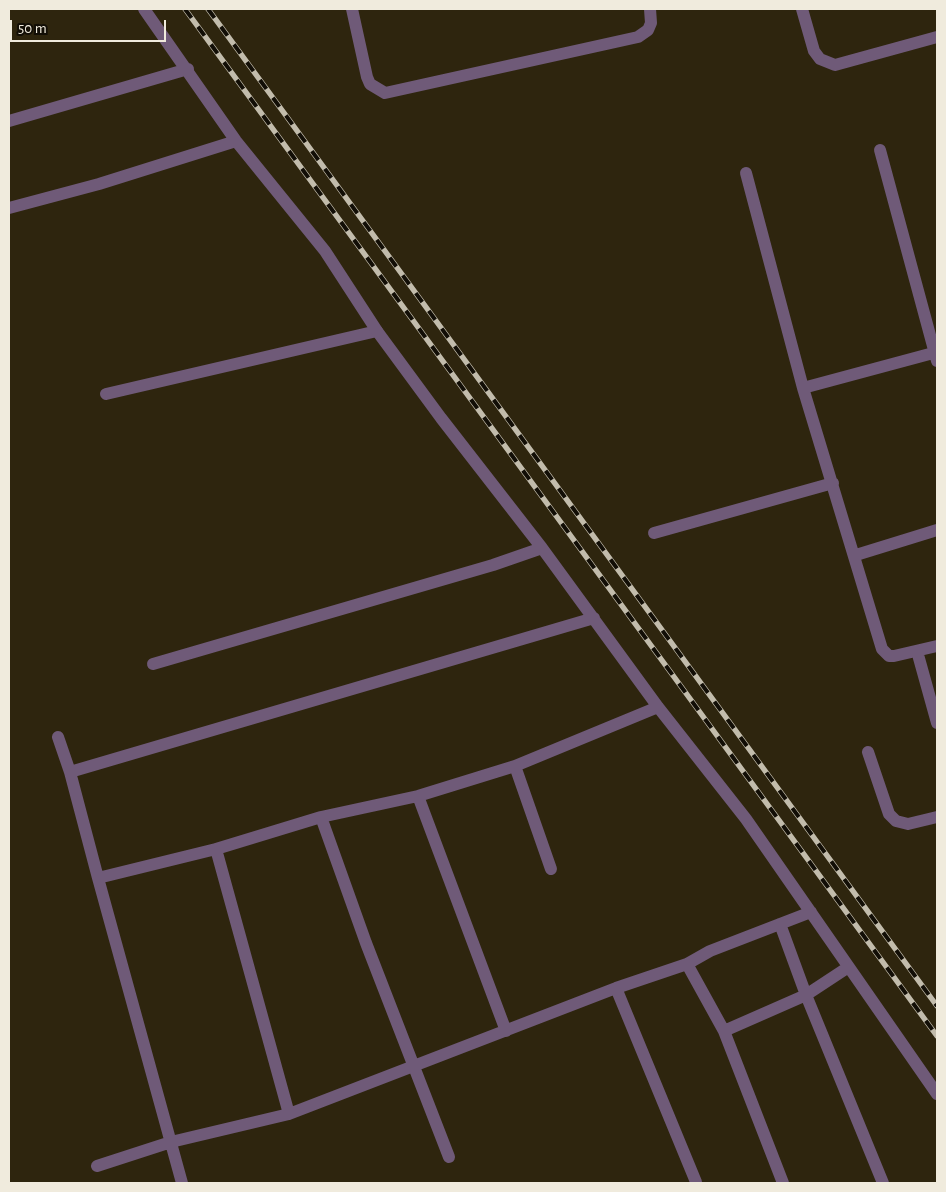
<!DOCTYPE html>
<html>
<head>
<meta charset="utf-8">
<style>
  body { margin:0 }
  #map { position:relative; width:946px; height:1192px; overflow:hidden; background:#2e250e; font-family:"Alegreya Sans",sans-serif }
  canvas { display:block }
  .frame { position:absolute; inset:0; border:10px solid #f0ebdd; pointer-events:none }
  .scale { position:absolute; left:10px; top:20px; width:156px; height:22px; box-sizing:border-box; border:2px solid #f0ebdd; border-top:0; padding-left:6px; font-size:15px; line-height:18px; white-space:nowrap; color:#f0ebdd; -webkit-text-stroke:4px #120e06; paint-order:stroke }
</style>
</head>
<body>
<div id="map">
<canvas width="946" height="1192"></canvas>
<div class="frame"></div>
<div class="scale">50 m</div>
</div>
<script>
const context = document.querySelector('canvas').getContext('2d');
context.lineJoin = 'round';
const poly = rows => new Path2D(rows.map(r => 'M' + r).join(''));
function stroke(path, color, width, dash) { context.strokeStyle = color; context.lineWidth = width; context.lineCap = dash ? 'butt' : 'round'; context.setLineDash(dash || []); context.stroke(path); }
stroke(poly([
  [106,394,377,331]
]), '#6f5a78', 12);
stroke(poly([
  [144,9,236,141,325,251,377,331,441,418,542,548,658,707,746,819,937,1094],
  [352,9,367,77,370,84,385,93,638,37,648,30,651,23,650,9],
  [802,9,814,51,820,59,835,65,937,37],
  [9,121,188,69],
  [880,150,937,361],
  [746,173,803,388],
  [9,208,99,184,236,141],
  [937,352,803,388,882,649,889,656,894,656,937,646],
  [654,533,833,483],
  [856,555,937,530],
  [917,651,937,723],
  [153,664,493,565,542,548],
  [58,737,70,772,98,878],
  [868,752,889,814,896,821,908,824,937,817],
  [515,766,551,869],
  [70,772,594,618],
  [418,796,506,1031],
  [321,817,366,943,449,1157],
  [780,924,806,995,847,968],
  [687,964,724,1031,783,1183],
  [616,988,696,1182],
  [724,1031,806,995,883,1183],
  [289,1114,216,849,321,817,418,796,515,766,658,707],
  [97,1166,171,1142,289,1114,616,988,687,964,710,951,811,912],
  [182,1183,98,878,216,849]
]), '#6f5a78', 12);
const rail = poly([
  [185,9,937,1036],
  [208,9,937,1006]
]);
stroke(rail, '#c2bcac', 5.5);
stroke(rail, '#120e06', 4, [11]);
</script>
</body>
</html>
